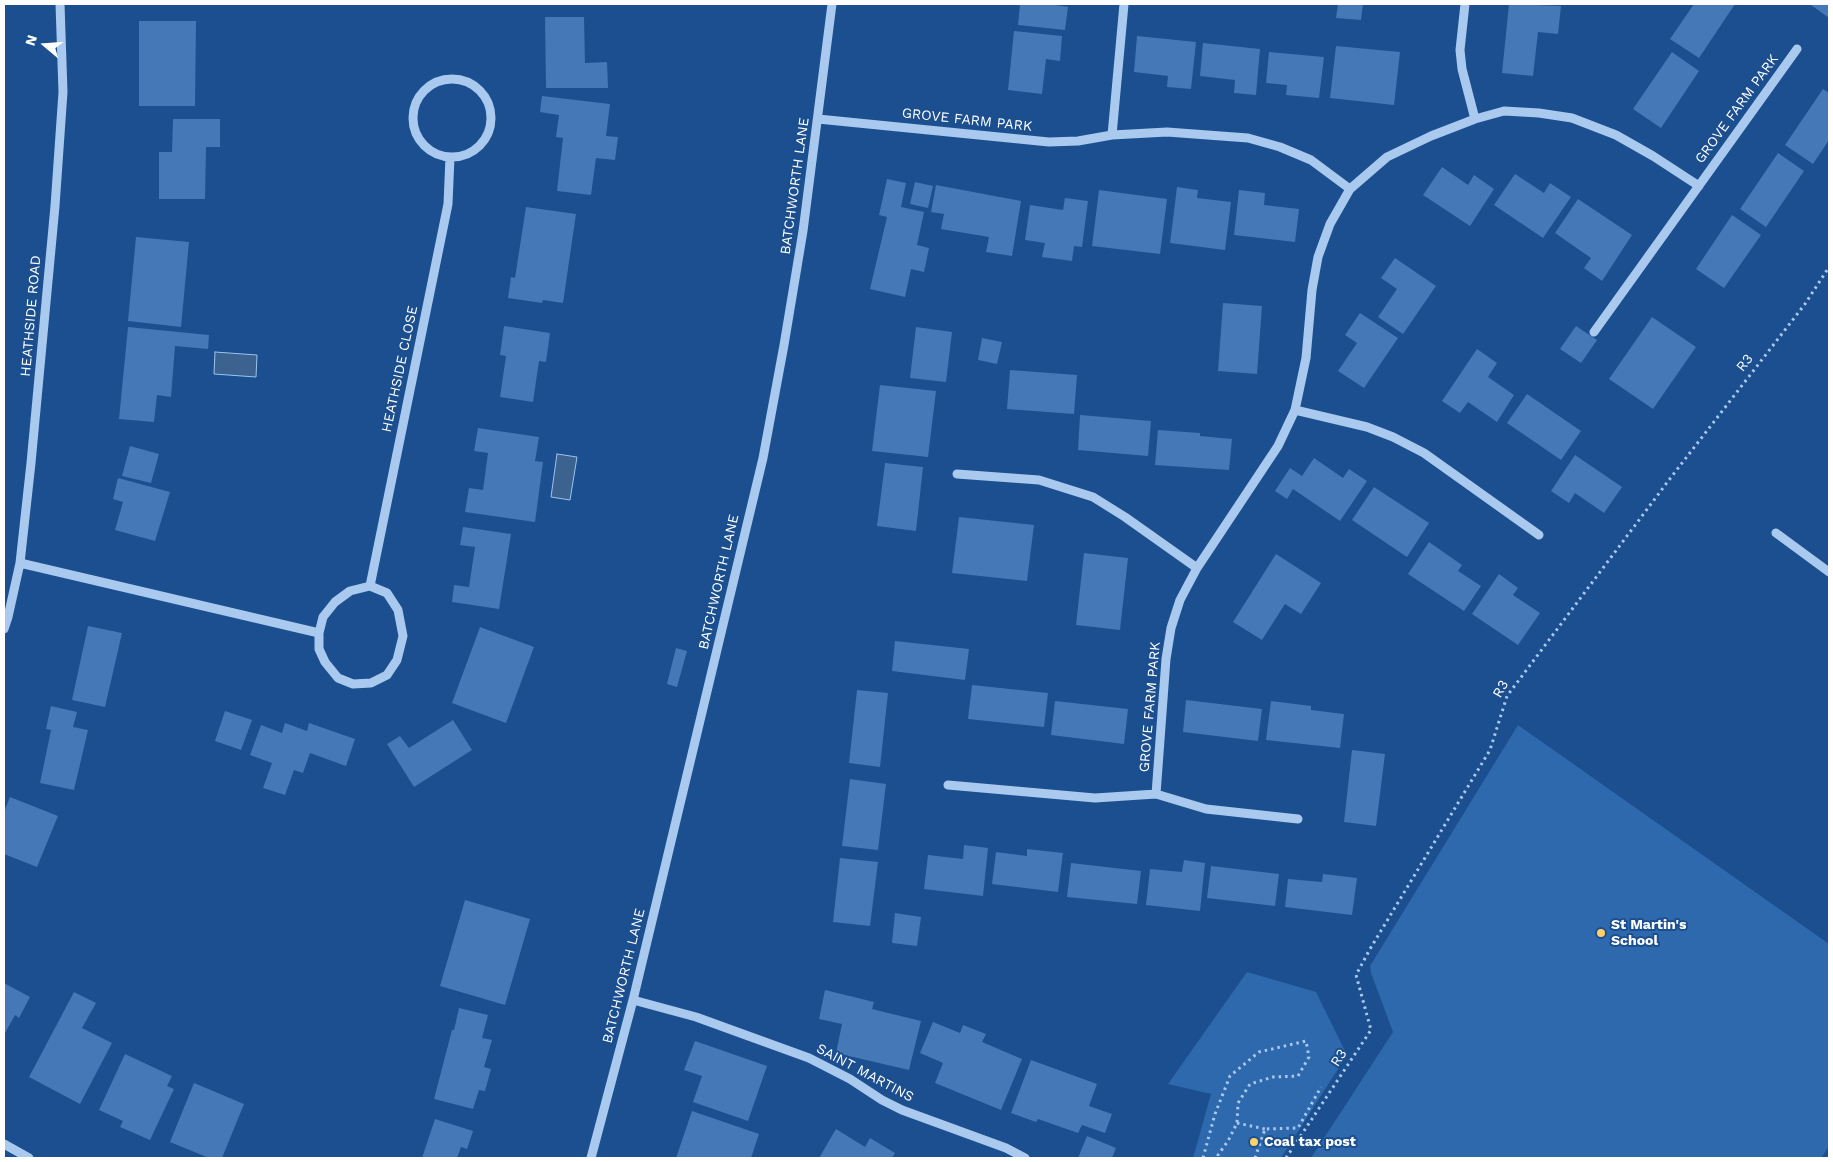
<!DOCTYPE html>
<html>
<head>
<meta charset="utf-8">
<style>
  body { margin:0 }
  #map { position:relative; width:1833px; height:1162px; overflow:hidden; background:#1b4f8f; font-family:"Work Sans",sans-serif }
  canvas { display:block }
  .frame { position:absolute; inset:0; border:5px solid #fff; pointer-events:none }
  .north { position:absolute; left:20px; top:20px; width:50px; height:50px; -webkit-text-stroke:4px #1b4f8f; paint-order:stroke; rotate:288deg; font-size:14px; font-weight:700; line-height:20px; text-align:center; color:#fff }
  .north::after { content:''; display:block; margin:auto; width:18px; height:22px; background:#fff; clip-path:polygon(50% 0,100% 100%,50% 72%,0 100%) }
</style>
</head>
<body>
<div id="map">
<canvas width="1833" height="1162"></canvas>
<div class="frame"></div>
<div class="north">N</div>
</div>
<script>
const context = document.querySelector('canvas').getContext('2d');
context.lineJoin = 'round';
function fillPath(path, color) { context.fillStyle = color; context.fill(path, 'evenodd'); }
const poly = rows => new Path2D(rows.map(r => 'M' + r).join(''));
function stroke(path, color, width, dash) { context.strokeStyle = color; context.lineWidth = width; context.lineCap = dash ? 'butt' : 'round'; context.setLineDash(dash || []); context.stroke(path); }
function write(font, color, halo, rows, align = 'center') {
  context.font = font + ' "Work Sans",sans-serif'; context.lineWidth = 4; context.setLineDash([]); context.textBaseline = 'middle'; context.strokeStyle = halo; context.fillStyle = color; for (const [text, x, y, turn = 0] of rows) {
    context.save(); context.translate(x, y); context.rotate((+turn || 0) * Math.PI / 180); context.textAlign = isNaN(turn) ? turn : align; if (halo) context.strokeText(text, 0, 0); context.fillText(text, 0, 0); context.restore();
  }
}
fillPath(poly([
  [1518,725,1829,944,1829,1146,1821,1158,1311,1158,1393,1032,1371,973,1370,966],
  [1247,972,1316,992,1347,1055,1281,1158,1193,1158,1211,1094,1168,1084]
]), '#2e69ad');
const water = poly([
  [215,352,257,355,256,377,214,374,215,352],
  [557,454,577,457,570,500,551,497,557,454]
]);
fillPath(water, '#3c6290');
stroke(water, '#9cc4f0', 1);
fillPath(poly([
  [1020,4,1056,4,1055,5,1068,7,1065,30,1018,25],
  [1338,4,1363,4,1361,20,1336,18],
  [1509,4,1561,6,1558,34,1538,32,1533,76,1502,73],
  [1694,4,1735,4,1699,58,1670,39],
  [1813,4,1829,4,1829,18,1811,5],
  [545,17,584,17,585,63,607,62,608,88,546,88],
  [139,21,196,21,195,106,139,106],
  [1014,31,1062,36,1060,61,1046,59,1042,94,1008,90],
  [1137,36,1196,42,1191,89,1167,87,1168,76,1134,72],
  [1203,43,1260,49,1256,95,1234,93,1235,80,1200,76],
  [1336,46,1400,52,1394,105,1330,98],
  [1269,52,1324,57,1319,98,1286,95,1287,85,1266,83],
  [1672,52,1699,71,1661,128,1633,109],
  [1823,89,1829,93,1829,140,1813,164,1785,145],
  [542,96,610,104,606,136,618,137,615,160,596,158,591,195,557,191,563,138,556,137,559,115,540,112],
  [173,119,220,119,220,147,206,147,205,199,159,199,159,152,172,152],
  [1778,153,1804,171,1766,227,1740,209],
  [1442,167,1468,185,1474,175,1494,189,1470,226,1423,195],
  [1515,174,1544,193,1550,183,1571,197,1543,238,1494,205],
  [887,179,906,183,901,207,924,212,917,245,929,248,924,272,911,269,905,297,870,289,887,217,879,215],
  [915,182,933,186,928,208,910,204],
  [936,185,1021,201,1012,256,986,252,989,237,941,229,944,214,931,212],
  [1177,187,1198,190,1197,198,1231,202,1225,250,1170,243],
  [1099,190,1167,199,1160,254,1092,246],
  [1239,190,1265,193,1264,205,1299,209,1295,242,1234,235],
  [1065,198,1088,201,1082,247,1074,246,1072,261,1042,257,1045,243,1025,240,1030,205,1063,210],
  [1578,199,1632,235,1602,281,1584,268,1591,258,1555,233],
  [526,207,576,214,563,303,543,300,542,303,508,298,511,277,515,278],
  [1732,215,1761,235,1724,288,1696,269],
  [136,237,189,242,181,327,128,321],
  [1395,258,1436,286,1403,334,1378,317,1397,289,1381,278],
  [1223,303,1262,306,1257,374,1218,371],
  [1360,313,1398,338,1364,388,1338,371,1357,343,1345,335],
  [1652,317,1696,347,1653,409,1609,379],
  [504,326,550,333,546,362,539,361,533,402,500,397,506,356,500,355],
  [1576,326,1597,340,1581,363,1560,349],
  [128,327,209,335,208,349,175,346,171,397,157,395,154,422,119,419],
  [916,327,952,332,946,382,910,378],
  [982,338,1002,342,997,364,978,360],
  [1477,349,1497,363,1488,377,1514,395,1497,422,1468,402,1460,413,1442,401],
  [1010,370,1077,375,1074,414,1007,409],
  [880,385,936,391,928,457,872,451],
  [1527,394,1581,431,1561,460,1507,423],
  [1080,415,1151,421,1148,456,1078,450],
  [478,428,539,437,535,461,543,462,535,522,465,512,469,488,483,490,488,453,474,451],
  [1158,430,1200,433,1200,436,1232,439,1229,470,1155,465],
  [130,446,159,454,151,483,122,476],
  [1575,455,1622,487,1604,513,1575,493,1569,503,1551,491],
  [1314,458,1343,478,1349,469,1367,481,1340,521,1293,489,1287,499,1275,491,1290,468,1302,476],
  [885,463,923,467,916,531,877,526],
  [118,478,170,492,155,541,115,530,123,502,113,499],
  [1374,487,1429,523,1407,557,1352,520],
  [959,517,1034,525,1027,581,952,573],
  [463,527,511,534,499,609,452,602,454,585,469,587,475,547,460,545],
  [1429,542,1462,565,1458,571,1481,586,1464,611,1408,574],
  [1084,553,1128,558,1120,630,1076,625],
  [1276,554,1321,583,1301,614,1285,604,1262,640,1233,622],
  [1499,574,1518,588,1513,595,1540,613,1518,645,1472,614],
  [88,626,122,633,105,707,72,700],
  [480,627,534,647,506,723,452,703],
  [895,641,969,649,965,680,892,671],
  [676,648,687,651,677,687,667,684],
  [972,685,1048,693,1044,727,968,719],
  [857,690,888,693,880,767,849,763],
  [1186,700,1262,709,1258,741,1183,732],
  [1055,701,1128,709,1124,744,1051,735],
  [1271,701,1311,706,1311,710,1344,714,1340,748,1266,740],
  [51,706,77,712,73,727,88,730,74,790,40,783,51,730,46,729],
  [225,711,252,720,241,750,215,741],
  [453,720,472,750,414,787,387,744,400,736,409,748],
  [285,723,307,731,309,723,355,739,346,766,310,753,303,773,294,770,285,795,263,788,272,763,250,755,261,725,282,733],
  [1352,750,1385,754,1376,826,1344,822],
  [850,779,886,784,878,850,842,846],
  [10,797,58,816,37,867,4,854,4,812],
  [964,845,988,848,983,896,924,889,928,855,963,859],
  [1027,849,1063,853,1058,892,992,884,996,852,1027,856],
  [840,858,878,862,870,926,833,922],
  [1184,860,1205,863,1200,911,1146,905,1150,869,1182,872],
  [1071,863,1141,871,1137,904,1067,897],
  [1211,866,1279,874,1275,906,1207,898],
  [1323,874,1357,878,1352,915,1285,907,1288,879,1322,882],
  [465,900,530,919,505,1005,440,986],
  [895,913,921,917,917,946,892,943],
  [4,983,30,997,19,1018,15,1015,4,1035],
  [825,990,874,1002,872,1009,921,1021,909,1070,836,1053,842,1024,819,1019],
  [74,992,96,1003,82,1028,112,1043,80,1104,29,1077],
  [459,1008,488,1015,482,1038,492,1040,484,1067,491,1069,485,1091,479,1090,473,1109,434,1099,452,1030,454,1030],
  [933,1022,960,1033,963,1025,986,1034,982,1042,1022,1059,1001,1110,935,1083,943,1063,920,1053],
  [695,1041,767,1066,748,1121,693,1102,702,1076,684,1070],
  [125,1054,172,1076,167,1086,174,1089,150,1140,120,1127,123,1121,99,1110],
  [1031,1060,1097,1084,1089,1106,1112,1114,1105,1133,1082,1125,1078,1133,1038,1119,1036,1122,1011,1113],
  [194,1083,244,1104,222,1158,209,1158,170,1142],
  [692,1111,759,1134,751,1158,676,1158],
  [435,1119,473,1131,467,1149,461,1147,457,1158,422,1158],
  [836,1129,865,1147,870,1138,895,1153,892,1158,819,1158],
  [1087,1136,1116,1148,1112,1158,1078,1158]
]), '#4478b7');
stroke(poly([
  [1237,1123,1265,1129],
  [1203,1158,1215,1114,1230,1076,1259,1052,1306,1041,1309,1057,1298,1076,1273,1077,1250,1084,1238,1103,1237,1123,1228,1141,1218,1155,1218,1158],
  [1255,1158,1265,1129,1298,1128,1321,1087],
  [1286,1158,1371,1030,1356,975,1370,949,1490,750,1507,696,1672,476,1805,304,1829,267]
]), '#a9c9ee', 3, [2.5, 4]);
stroke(poly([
  [1465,4,1460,50,1462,69,1475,119],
  '413 118a39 39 0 1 1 78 0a39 39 0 1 1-78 0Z',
  [818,119,1049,142,1078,141,1112,135,1167,132,1248,138,1280,147,1311,160,1350,189],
  [1112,135,1124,4],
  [1594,332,1797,49],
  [1295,410,1367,427,1393,437,1424,453,1539,535],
  [957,474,1039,480,1093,497,1125,517,1197,568],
  [1776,533,1829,572],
  [20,563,319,633],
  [370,586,448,204,450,157],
  [370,586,387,593,398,610,403,636,397,660,387,675,371,683,353,684,338,678,325,662,319,649,319,633,323,617,335,602,350,591,370,586],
  [4,629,8,617,20,563,31,463,55,206,63,92,60,4],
  [948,785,1095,798,1156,794,1206,809,1298,819],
  [1156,794,1166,659,1171,628,1180,600,1197,568,1278,446,1295,410,1306,358,1312,290,1318,257,1330,224,1350,189,1387,157,1431,136,1475,119,1504,111,1539,113,1572,118,1616,135,1653,156,1699,186],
  [633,1000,696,1017,809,1058,850,1079,882,1100,902,1110,1006,1148,1025,1158],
  [4,1144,29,1158],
  [591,1158,633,1000,763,458,784,345,803,231,832,4]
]), '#a9c9ee', 9);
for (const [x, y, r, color] of [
  [1601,933,5,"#ffd166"],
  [1254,1142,5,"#ffd166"]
]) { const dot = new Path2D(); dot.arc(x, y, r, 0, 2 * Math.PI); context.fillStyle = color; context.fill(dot); stroke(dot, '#1b4f8f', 2); }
write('14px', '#fff', '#1b4f8f', [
  ["GROVE FARM PARK",1737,109,-54],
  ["GROVE FARM PARK",967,120,6],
  ["BATCHWORTH LANE",795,186,-82],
  ["HEATHSIDE ROAD",31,316,-85],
  ["R3",1745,363,-52],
  ["HEATHSIDE CLOSE",400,369,-78],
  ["BATCHWORTH LANE",719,582,-77],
  ["R3",1501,689,-61],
  ["GROVE FARM PARK",1150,707,-85],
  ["BATCHWORTH LANE",624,976,-76],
  ["R3",1339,1058,-57],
  ["SAINT MARTINS",865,1073,28]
]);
write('bold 14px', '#fff', '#1b4f8f', [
  ["St Martin's",1611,925],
  ["School",1611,941],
  ["Coal tax post",1264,1142]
], 'left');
</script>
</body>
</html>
